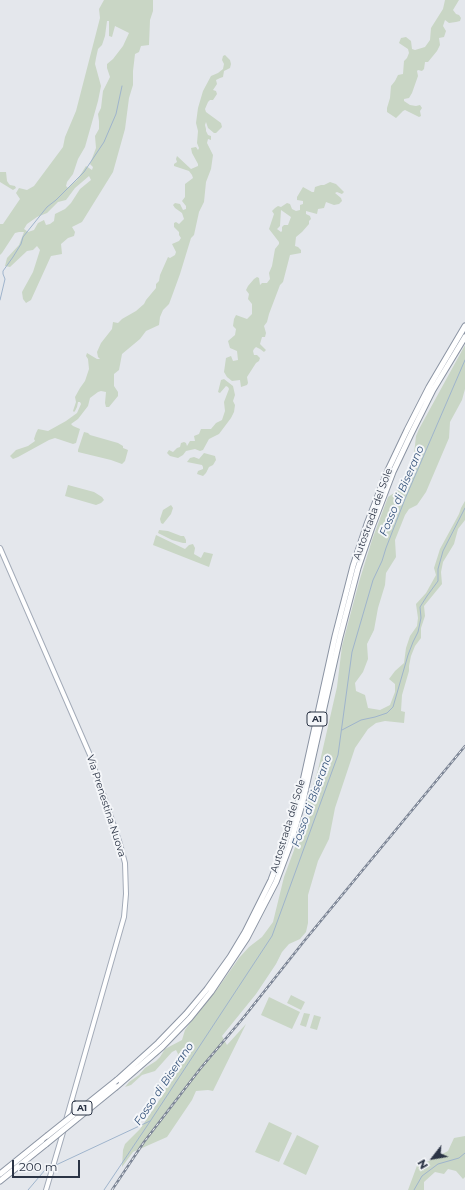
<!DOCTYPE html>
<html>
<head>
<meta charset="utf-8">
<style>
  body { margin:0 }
  #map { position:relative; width:465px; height:1190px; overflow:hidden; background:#e4e7ec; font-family:Montserrat,sans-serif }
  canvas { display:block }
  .north { position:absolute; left:413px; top:1138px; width:40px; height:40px; -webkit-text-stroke:3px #f4f6f9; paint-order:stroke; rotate:239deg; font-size:11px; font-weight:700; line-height:16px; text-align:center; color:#2b3445 }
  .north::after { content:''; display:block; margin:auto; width:14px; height:18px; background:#2b3445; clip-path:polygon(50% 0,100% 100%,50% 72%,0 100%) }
  .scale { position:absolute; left:12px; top:1160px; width:68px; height:18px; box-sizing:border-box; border:2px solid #2b3445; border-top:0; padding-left:5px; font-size:12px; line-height:14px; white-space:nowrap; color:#2b3445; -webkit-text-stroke:3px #f4f6f9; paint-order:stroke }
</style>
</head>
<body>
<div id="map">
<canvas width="465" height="1190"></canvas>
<div class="north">N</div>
<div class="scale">200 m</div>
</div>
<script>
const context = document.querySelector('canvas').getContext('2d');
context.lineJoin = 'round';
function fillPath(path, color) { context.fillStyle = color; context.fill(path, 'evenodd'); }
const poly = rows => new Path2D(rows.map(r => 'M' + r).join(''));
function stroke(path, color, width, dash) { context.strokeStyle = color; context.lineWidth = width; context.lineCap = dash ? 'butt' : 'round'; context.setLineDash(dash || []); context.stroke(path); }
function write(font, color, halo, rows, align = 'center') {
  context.font = font + ' Montserrat,sans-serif'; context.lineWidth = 4; context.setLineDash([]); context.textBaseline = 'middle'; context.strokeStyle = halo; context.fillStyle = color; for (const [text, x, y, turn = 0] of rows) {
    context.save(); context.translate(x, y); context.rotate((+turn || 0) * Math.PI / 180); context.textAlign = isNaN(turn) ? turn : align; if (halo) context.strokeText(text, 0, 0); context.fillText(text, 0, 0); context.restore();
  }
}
fillPath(poly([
  [104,0,153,0,153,11,150,20,149,45,141,46,139,52,135,54,133,71,133,85,129,98,125,129,113,172,82,222,72,227,75,232,74,236,68,238,61,244,62,254,51,256,31,300,26,303,23,299,22,292,33,272,40,250,37,246,33,250,27,251,10,267,5,266,7,258,19,245,24,232,19,232,15,233,2,253,0,255,0,224,3,224,20,199,16,193,19,188,27,190,34,186,63,147,65,137,76,111,100,18,99,9],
  [107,21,109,21,109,36,112,37,115,26,129,33,123,46,113,59,107,64,107,68,110,77,103,91,101,108,98,114,99,121,99,129,95,136,96,148,90,164,93,167,92,170,86,166,77,180,68,188,66,186,67,182,73,174,78,159,85,147,98,101,101,86,95,64,96,58,98,49,102,45,105,36],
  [89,176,91,180,80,189,71,203,65,209,55,214,54,221,50,224,46,225,44,220,38,223,34,230,28,232,24,229,27,224,37,217,47,213,58,202,66,200,75,188],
  [445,0,459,0,453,10,456,14,459,15,461,18,460,21,456,22,449,23,445,20,443,26,446,31,444,37,439,38,440,45,437,51,428,62,425,62,424,69,422,71,418,70,417,71,418,76,412,93,409,98,404,99,404,101,410,105,416,106,420,105,422,108,420,111,421,116,419,117,405,110,403,111,396,118,387,112,387,108,390,98,391,86,395,81,398,75,403,74,404,61,407,58,409,53,408,49,399,43,401,38,406,37,411,41,412,49,415,50,425,47,430,40,431,28,443,9],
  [225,55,230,60,231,64,230,68,224,71,223,77,220,78,216,80,217,84,213,90,216,91,217,94,213,100,210,100,208,102,205,109,206,112,221,123,222,127,216,133,214,133,208,128,206,122,205,125,206,129,206,131,208,135,211,136,211,140,208,139,207,143,213,155,211,169,206,182,204,202,199,212,194,235,191,238,180,274,172,296,169,304,163,310,160,317,159,325,146,331,140,339,122,354,119,370,114,374,114,386,118,392,118,396,109,407,106,407,105,403,106,392,101,391,98,392,90,398,88,406,78,419,71,424,73,426,80,429,76,443,73,444,55,438,49,440,18,457,13,459,10,456,16,450,28,446,35,441,34,439,36,433,38,429,48,431,66,421,77,413,81,404,80,402,78,402,77,407,75,411,74,412,73,411,76,402,75,397,80,388,85,381,89,369,88,359,86,356,87,353,97,359,100,359,98,357,97,352,101,343,112,329,113,322,118,323,122,319,136,311,144,304,146,300,156,288,156,284,159,281,160,275,168,257,170,258,175,255,176,252,172,244,179,241,181,238,179,235,179,232,174,227,174,223,176,222,179,224,184,219,182,213,175,208,173,205,175,203,180,204,183,210,186,209,186,206,182,201,185,197,185,184,193,178,192,175,189,171,174,166,174,164,177,162,176,159,177,156,191,169,198,166,198,164,192,153,191,148,196,147,198,150,199,148,197,143,198,131,196,123,198,108,203,91,211,76,218,73,223,69,224,64,222,60,223,56],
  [0,172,6,172,7,181,9,184,10,185,15,186,16,188,13,190,0,182],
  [330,182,336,184,344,192,342,194,337,192,335,193,341,198,342,201,339,204,334,205,326,202,324,208,318,209,317,214,306,211,306,214,310,216,311,219,309,221,309,224,302,232,296,237,295,246,298,247,301,250,301,253,290,255,283,282,280,285,269,314,267,322,264,326,266,333,265,337,262,337,260,344,266,350,264,352,260,349,256,347,254,349,253,351,254,355,257,355,260,358,259,361,256,363,247,377,248,383,247,385,241,387,240,380,232,381,227,377,224,372,226,358,231,356,233,361,238,360,237,351,230,348,228,341,235,335,236,329,233,326,234,319,236,315,247,319,252,314,252,304,248,299,249,294,246,290,248,286,254,279,257,277,259,278,260,285,262,283,267,283,270,279,269,273,272,266,275,249,279,244,279,242,269,229,274,214,272,211,275,208,278,206,281,207,287,203,290,204,292,209,296,211,300,210,300,205,303,204,303,201,297,200,297,197,303,187,312,192,314,192,315,187,321,185,324,185],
  [281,210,291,217,288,225,284,225,282,227,282,231,281,232,277,229,280,226],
  [465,345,465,389,462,400,450,422,449,438,426,492,417,505,409,509,405,515,395,540,396,557,386,573,385,585,378,608,374,630,367,644,368,659,363,672,355,683,356,691,365,695,368,708,380,710,390,705,395,692,395,684,389,679,395,671,404,663,406,648,410,636,417,626,418,618,416,604,426,593,436,575,434,568,440,549,459,514,461,508,465,501,465,520,458,529,454,544,443,562,441,572,442,584,424,606,425,616,421,628,421,638,415,646,411,656,409,666,409,671,402,695,401,711,405,712,404,723,385,721,376,723,368,729,355,748,335,808,329,839,318,861,308,895,308,923,306,932,300,939,289,944,282,952,276,964,256,994,222,1036,227,1045,246,1024,213,1091,208,1090,196,1091,192,1100,167,1137,133,1152,122,1167,123,1150,125,1144,140,1129,164,1093,175,1065,178,1054,176,1050,172,1052,155,1071,142,1075,131,1085,125,1087,129,1082,139,1075,145,1068,156,1061,160,1057,165,1049,182,1040,185,1030,190,1023,218,988,239,958,249,947,262,937,273,922,284,877,297,842,304,831,306,807,318,770,337,687,342,646,359,582,372,540,388,497,400,489,410,465,414,454,416,436,419,429],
  [224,379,233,386,235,395,233,401,235,405,234,412,231,418,219,434,209,439,203,450,200,451,195,449,186,451,183,455,178,458,170,456,167,453,169,450,173,452,177,448,180,447,181,443,184,442,186,443,187,446,190,441,195,441,194,436,199,434,201,429,211,429,216,423,222,420,225,411,224,402,229,389,228,387,226,386,220,393,218,392,221,380],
  [84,432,88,433,90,435,118,443,123,446,123,448,128,450,125,461,122,464,111,460,78,452,78,450],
  [204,453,215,456,216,460,213,465,209,467,206,473,203,476,197,474,198,471,203,469,203,467,202,465,187,462,190,458,194,457,199,459],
  [68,485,94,492,102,497,104,500,101,503,96,505,65,496],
  [171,505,173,508,171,514,163,524,161,523,160,519,163,510],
  [159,530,168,531,181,536,184,536,186,540,186,543,183,543,172,540,158,533],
  [156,535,185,549,189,545,193,544,195,548,194,554,201,558,204,552,213,554,209,567,153,545],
  [291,995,305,1002,301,1010,287,1003],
  [269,997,300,1012,292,1029,261,1015],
  [304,1013,310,1014,306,1027,300,1025],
  [314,1015,321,1017,317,1030,310,1028],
  [269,1122,292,1133,279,1162,255,1152],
  [297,1135,319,1146,306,1175,283,1164],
  [465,1136,465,1177,463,1179,456,1171,448,1169,444,1174,435,1172,424,1182,424,1190,408,1190,418,1163,429,1161,448,1151,454,1138]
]), '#c9d6c5');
stroke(poly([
  [0,300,5,279,3,274,3,271,13,257,21,244,23,237,47,207,56,200,84,172,104,142,116,114,122,86],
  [342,730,361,720,375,717,387,713,393,707,408,655,413,642,418,632,421,618,420,607,427,596,438,581,438,569,443,551,465,508],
  [56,1165,150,1121],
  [28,1190,45,1170,51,1167],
  [104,1190,151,1120,272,936,338,755,352,652,373,580,382,561,386,548,405,499,465,360],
  [414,1190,422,1176,438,1164,459,1158,465,1153]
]), '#9fb4cc', 1);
const major = poly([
  [0,548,90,755,120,844,125,863,126,894,124,917,66,1120],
  [46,1190,64,1129]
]);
const highway = poly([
  [117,1080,158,1043,186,1014,207,989,230,957,245,932,271,880,285,843,299,799,335,636,353,566,367,524,388,470,407,430,429,387,465,326],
  [116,1087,162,1047,190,1018,211,992,247,938,276,882,290,845,303,801,340,637,358,568,372,527,393,472,411,434,433,390,465,337],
  [0,1174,47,1136],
  [0,1181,46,1144]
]);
stroke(major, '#a3abb8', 6);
stroke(highway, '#8b94a3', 7);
stroke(major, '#fff', 4);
stroke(highway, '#fff', 5);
const rail = poly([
  [112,1190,144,1142,200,1069,244,1017,305,940,465,746]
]);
stroke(rail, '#7d8696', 2.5);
stroke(rail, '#f4f6f9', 1, [3]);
const highwayBridge = poly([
  [47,1136,117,1080],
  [46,1144,116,1087]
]);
stroke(highwayBridge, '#8b94a3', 7, []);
stroke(highwayBridge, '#fff', 5);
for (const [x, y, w] of [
  [317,719,20],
  [82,1108,20]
]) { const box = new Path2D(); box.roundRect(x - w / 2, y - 7, w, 14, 3); context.fillStyle = '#f4f6f9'; context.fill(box); stroke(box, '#2b3445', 1); }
write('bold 9px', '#2b3445', null, [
  ["A1",317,719],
  ["A1",82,1108]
]);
write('10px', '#2b3445', '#f4f6f9', [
  ["Autostrada del Sole",373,514,-70],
  ["Via Prenestina Nuova",106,806,72],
  ["Autostrada del Sole",288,826,-73]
]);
write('italic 11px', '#34527a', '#f4f6f9', [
  ["Fosso di Biserano",402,491,-67],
  ["Fosso di Biserano",312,801,-70],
  ["Fosso di Biserano",164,1084,-56]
]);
</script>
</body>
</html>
